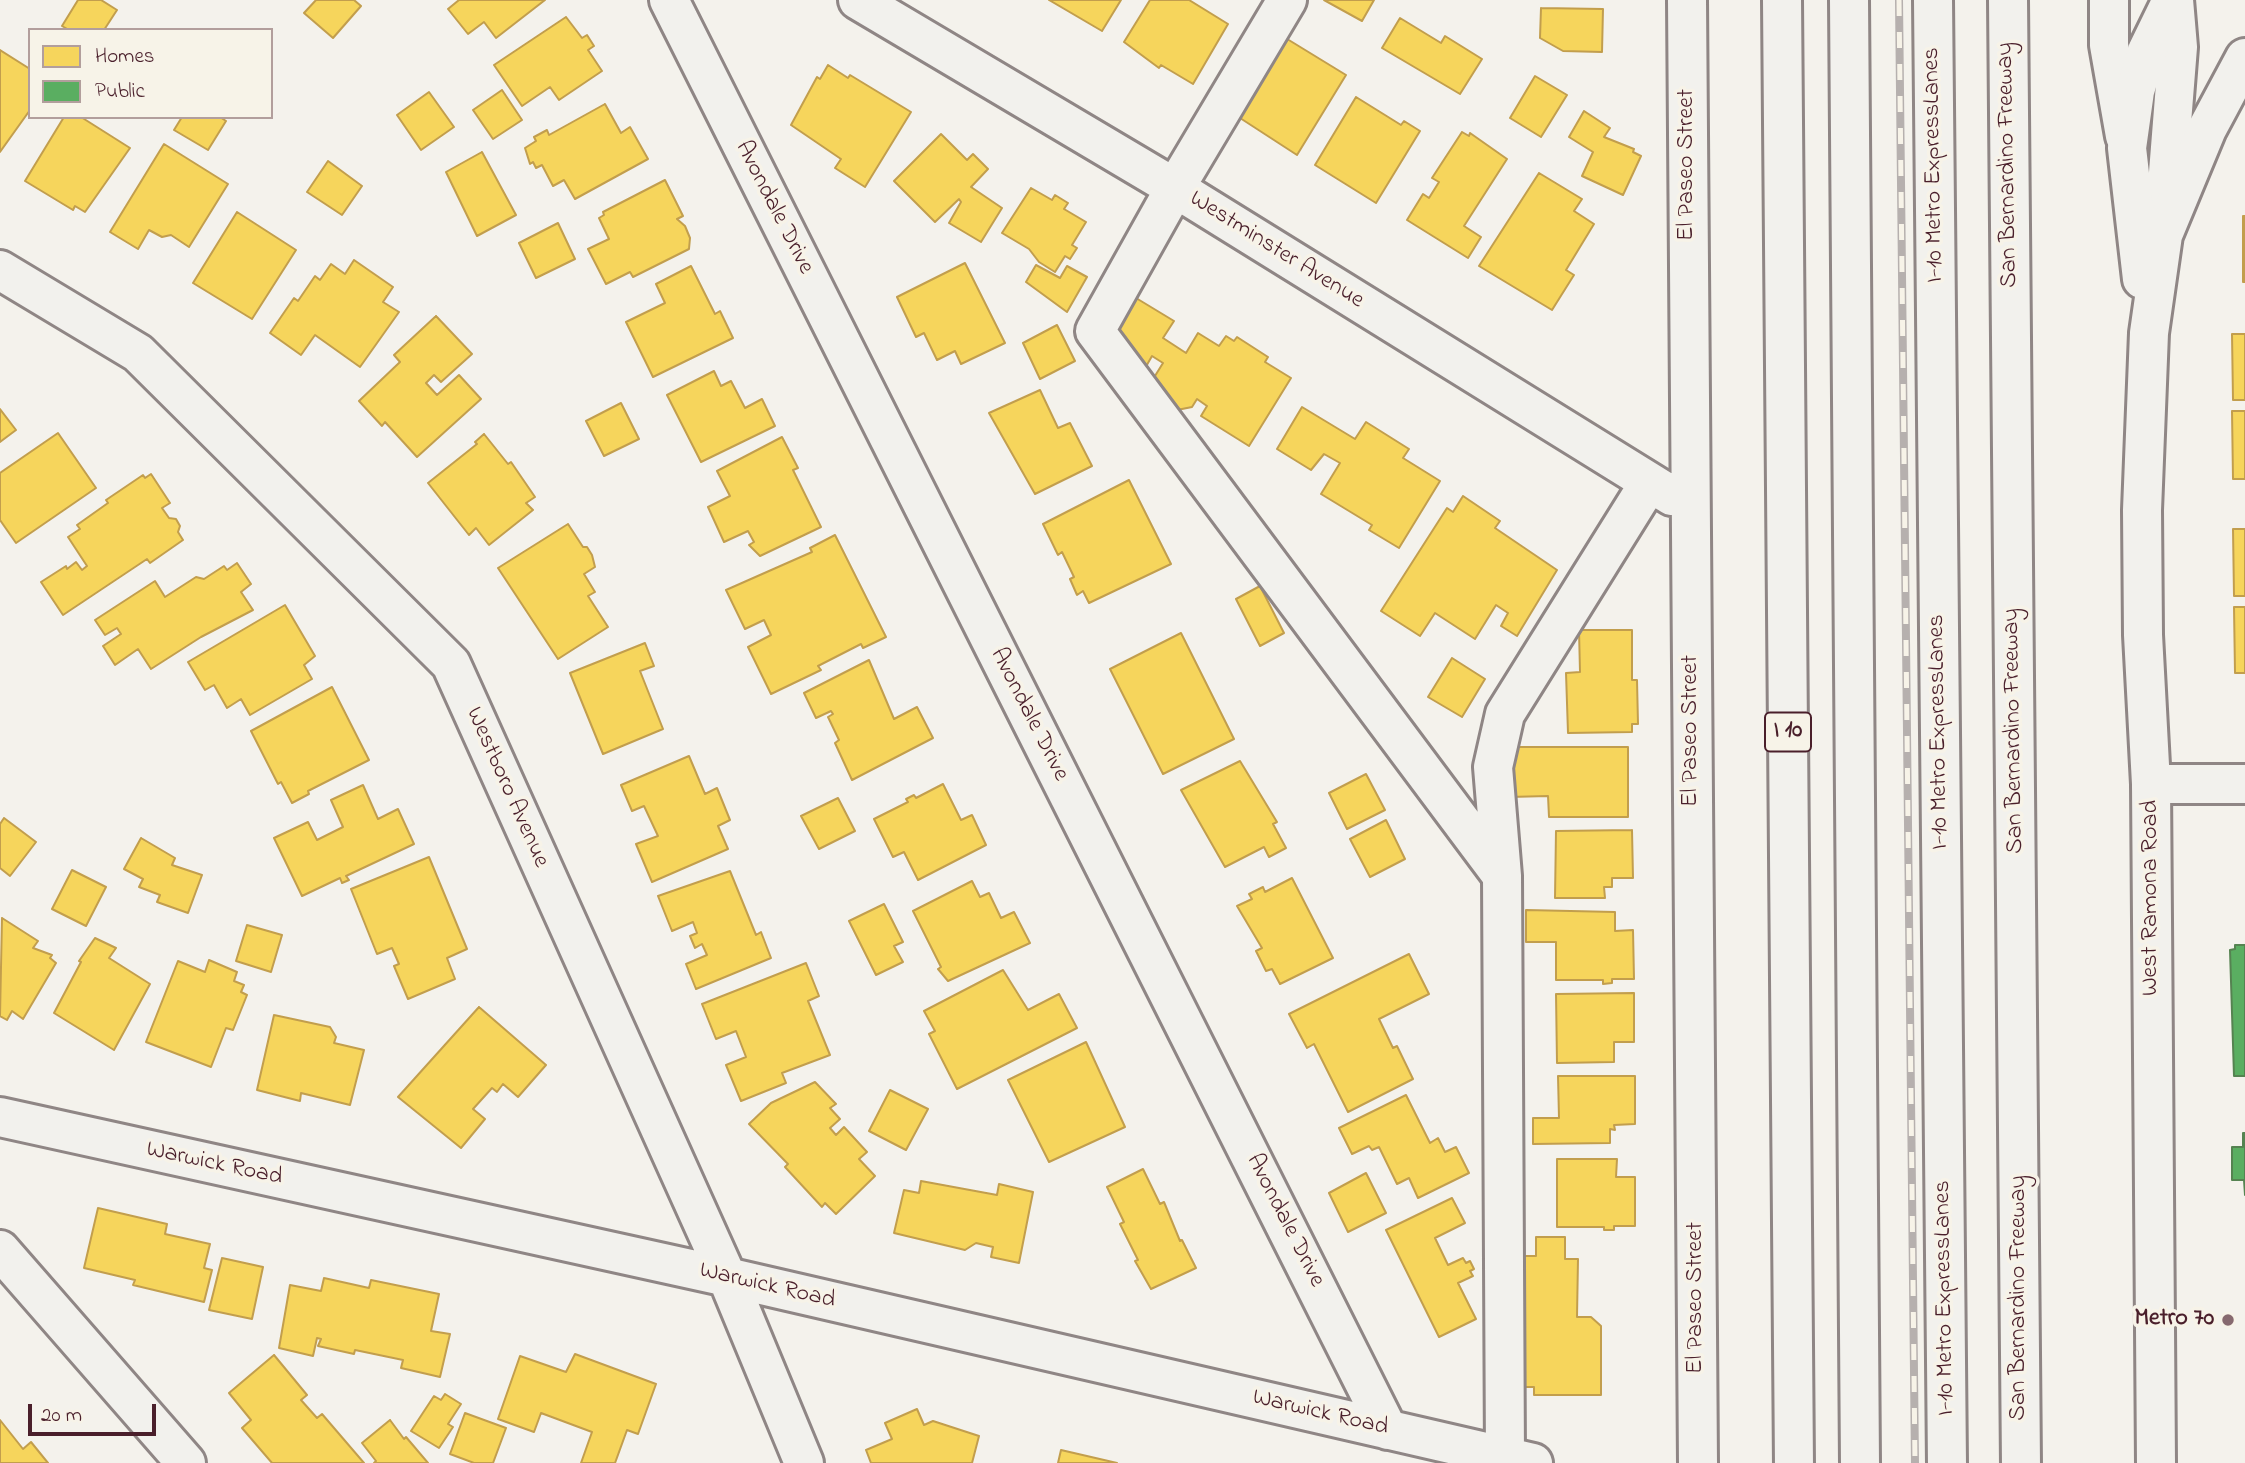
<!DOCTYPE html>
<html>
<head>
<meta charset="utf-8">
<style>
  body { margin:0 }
  #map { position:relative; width:2245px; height:1463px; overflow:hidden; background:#f4f2ec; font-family:"Indie Flower",sans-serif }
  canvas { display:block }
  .legend { position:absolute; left:28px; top:28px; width:245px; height:91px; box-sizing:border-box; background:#f7f3e8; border:2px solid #b29e9c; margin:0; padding:9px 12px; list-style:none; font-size:21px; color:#4a1f2b }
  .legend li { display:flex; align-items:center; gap:14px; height:35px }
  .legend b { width:35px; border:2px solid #b29e9c }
  .scale { position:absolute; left:28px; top:1404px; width:128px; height:32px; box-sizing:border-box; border:4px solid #4a1f2b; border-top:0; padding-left:9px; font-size:21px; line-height:24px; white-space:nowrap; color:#4a1f2b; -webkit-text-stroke:5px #f7f3e8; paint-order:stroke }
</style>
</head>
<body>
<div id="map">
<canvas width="2245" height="1463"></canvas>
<ul class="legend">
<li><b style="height:19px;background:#f6d55c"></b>Homes</li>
<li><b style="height:19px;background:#5aae61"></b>Public</li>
</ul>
<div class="scale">20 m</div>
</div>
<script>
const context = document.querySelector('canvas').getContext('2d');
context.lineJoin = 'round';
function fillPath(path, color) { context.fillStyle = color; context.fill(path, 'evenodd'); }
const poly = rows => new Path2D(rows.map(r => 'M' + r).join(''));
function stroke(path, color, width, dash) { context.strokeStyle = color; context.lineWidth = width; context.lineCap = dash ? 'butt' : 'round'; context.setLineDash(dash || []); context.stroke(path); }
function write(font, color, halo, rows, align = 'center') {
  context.font = font + ' "Indie Flower",sans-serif'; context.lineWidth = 7; context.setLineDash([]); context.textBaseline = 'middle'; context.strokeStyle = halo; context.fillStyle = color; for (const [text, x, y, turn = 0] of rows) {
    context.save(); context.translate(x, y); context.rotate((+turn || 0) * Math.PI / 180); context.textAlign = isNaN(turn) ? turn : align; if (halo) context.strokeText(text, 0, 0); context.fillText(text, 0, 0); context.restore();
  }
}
const homes = poly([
  [78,0,101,0,117,10,104,30,69,30,62,26,78,0],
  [316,0,354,0,361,6,333,38,304,13,316,0],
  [459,0,545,0,496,38,484,22,468,34,448,9,459,0],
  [1049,0,1121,0,1102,31,1049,0],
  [1150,0,1189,0,1228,24,1193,84,1161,65,1159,68,1124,42,1150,0],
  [1324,0,1374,0,1362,21,1324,0],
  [1541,8,1603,9,1602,52,1563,51,1540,38,1541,8],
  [566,17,582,38,587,35,594,46,588,50,602,71,559,100,550,87,522,106,494,65,566,17],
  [1400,18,1441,43,1445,36,1482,59,1460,94,1382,48,1400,18],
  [1279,34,1346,75,1297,155,1240,118,1279,34],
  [0,50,30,69,30,110,0,152,0,50],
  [828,65,848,78,850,75,911,112,865,187,835,168,841,159,791,125,817,77,820,79,828,65],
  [1535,76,1567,95,1541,137,1510,118,1535,76],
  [502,90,522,120,493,139,473,110,502,90],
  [429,92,454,127,421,150,397,115,429,92],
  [1356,97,1401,125,1404,121,1420,131,1376,203,1315,165,1356,97],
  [605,104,621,133,630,127,648,159,575,199,564,180,553,186,542,165,536,168,533,162,530,164,525,148,536,141,534,137,547,130,549,135,605,104],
  [1584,111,1610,128,1604,137,1634,149,1633,152,1641,156,1623,195,1582,176,1593,152,1569,137,1584,111],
  [64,117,81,117,130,148,85,212,75,206,73,210,25,181,64,117],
  [182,117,220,117,226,121,208,150,174,130,182,117],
  [1462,132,1469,136,1470,133,1507,159,1464,226,1481,237,1468,258,1407,220,1423,194,1429,198,1439,182,1432,178,1462,132],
  [941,134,967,160,973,154,988,169,971,187,1002,208,981,242,949,223,961,202,959,199,935,222,894,181,941,134],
  [164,144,228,184,189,247,171,235,162,237,149,230,138,249,110,232,164,144],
  [482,152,516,215,477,236,446,172,482,152],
  [328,161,362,186,342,215,307,192,328,161],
  [1539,173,1582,199,1574,211,1594,224,1566,270,1574,275,1552,310,1479,266,1539,173],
  [665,180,683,216,677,219,685,226,690,238,689,249,633,277,630,272,606,284,588,249,609,239,599,218,604,215,603,212,665,180],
  [1031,188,1052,200,1055,195,1068,203,1064,209,1086,222,1072,245,1077,248,1070,259,1065,256,1055,272,1039,262,1029,249,1002,233,1031,188],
  [237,212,296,250,252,319,193,283,237,212],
  [2243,216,2245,216,2245,282,2243,282,2243,216],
  [558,223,575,259,536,278,519,243,558,223],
  [354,260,393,287,383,302,399,312,360,367,315,335,301,355,270,333,294,298,298,301,315,276,320,280,331,264,345,274,354,260],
  [965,263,1005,343,961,364,955,351,937,360,924,333,916,337,897,297,965,263],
  [1036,265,1060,278,1067,266,1087,277,1067,312,1026,282,1036,265],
  [691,266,715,314,720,311,733,338,653,377,626,322,665,303,656,284,691,266],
  [1136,298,1174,321,1163,338,1186,353,1198,333,1219,346,1226,336,1234,341,1237,337,1268,357,1265,362,1291,378,1249,446,1201,416,1207,406,1197,399,1192,407,1172,411,1150,384,1163,363,1152,356,1140,377,1116,332,1136,298],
  [436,316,472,354,441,382,434,375,426,383,437,395,459,375,481,399,417,457,385,422,382,426,359,401,400,362,394,355,436,316],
  [1057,325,1075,361,1040,379,1023,343,1057,325],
  [2232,334,2245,334,2245,400,2233,400,2232,334],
  [714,371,721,386,731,381,745,408,762,399,775,426,701,462,667,395,714,371],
  [1040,390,1058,428,1070,423,1092,466,1035,494,989,413,1040,390],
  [621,403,639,439,604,456,586,421,621,403],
  [1302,407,1355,439,1366,422,1409,449,1403,458,1440,481,1399,548,1369,530,1372,525,1321,494,1340,463,1324,454,1311,470,1277,449,1302,407],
  [0,409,16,430,0,442,0,409],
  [2232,411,2245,411,2245,479,2233,479,2232,411],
  [58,433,96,488,16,543,0,520,0,473,58,433],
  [484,434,508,464,511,462,535,497,526,503,533,510,489,545,476,528,469,535,428,483,477,444,475,442,484,434],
  [782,437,798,468,793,470,821,527,760,556,749,545,754,542,748,531,724,542,708,507,730,496,717,471,782,437],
  [151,474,170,503,162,508,169,518,176,519,180,526,178,532,183,540,150,563,147,559,63,615,41,582,66,566,67,569,76,562,82,570,87,566,68,537,80,529,77,525,108,503,106,500,143,475,145,478,151,474],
  [1129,480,1171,564,1089,603,1083,591,1077,595,1070,579,1074,577,1062,552,1058,555,1043,524,1129,480],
  [1463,496,1500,521,1495,528,1557,570,1517,636,1501,626,1508,613,1496,605,1475,639,1435,613,1420,636,1381,611,1447,508,1453,512,1463,496],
  [568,524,583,547,587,547,592,555,595,567,584,574,595,592,588,596,608,627,558,659,498,568,568,524],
  [2233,529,2245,529,2245,596,2234,596,2233,529],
  [835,535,886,637,863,648,861,644,818,666,821,670,771,694,748,647,771,635,764,620,745,629,726,590,812,552,810,548,835,535],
  [237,563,251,584,241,592,253,610,201,637,151,669,138,649,115,665,103,646,121,634,117,628,105,635,95,620,155,581,165,597,196,577,204,579,224,566,227,570,237,563],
  [1260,586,1284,633,1260,646,1236,599,1260,586],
  [285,605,315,656,304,665,312,679,250,715,241,699,227,708,214,685,205,690,188,662,285,605],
  [2234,607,2245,607,2245,673,2235,673,2234,607],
  [1579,630,1632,630,1632,680,1637,680,1638,724,1632,724,1632,732,1568,733,1566,673,1580,672,1579,630],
  [1181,633,1234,739,1163,774,1110,669,1181,633],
  [645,643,654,666,640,671,663,729,603,754,570,673,645,643],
  [1452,658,1485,679,1462,717,1428,697,1452,658],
  [869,660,894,719,917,707,933,738,852,780,835,743,839,740,828,717,833,714,831,711,816,718,804,693,869,660],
  [332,687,369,760,308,791,309,794,292,803,281,782,278,784,251,731,332,687],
  [1509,747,1628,747,1628,817,1549,817,1548,796,1509,797,1509,747],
  [689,756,705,794,717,788,730,820,718,826,728,849,652,882,636,844,658,836,644,806,632,811,621,785,689,756],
  [1240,761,1277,822,1273,824,1286,848,1269,857,1264,847,1225,867,1181,790,1240,761],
  [1366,774,1385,810,1347,829,1329,793,1366,774],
  [943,784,961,820,972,815,986,845,918,880,904,852,893,857,874,819,908,802,906,799,914,795,916,798,943,784],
  [363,785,378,819,398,809,414,844,346,876,349,880,342,883,340,878,302,896,274,838,308,822,317,840,343,827,331,800,363,785],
  [838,798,855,831,819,849,801,816,838,798],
  [4,818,36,842,10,876,0,868,0,824,4,818],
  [1386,820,1405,859,1370,877,1350,839,1386,820],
  [1632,830,1633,878,1612,878,1612,887,1604,887,1605,898,1555,898,1556,831,1632,830],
  [141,838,175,858,172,865,202,875,188,913,157,902,160,895,139,887,143,879,124,869,141,838],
  [429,857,467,949,447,958,455,979,408,999,394,966,399,964,392,948,377,954,351,889,429,857],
  [72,870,106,887,86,926,52,909,72,870],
  [730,871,756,935,761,932,771,958,696,989,686,964,707,955,702,944,695,948,690,936,697,933,693,922,672,931,658,896,730,871],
  [1292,878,1333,958,1280,984,1272,969,1266,971,1256,951,1262,948,1237,906,1252,899,1249,894,1263,887,1265,892,1292,878],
  [972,881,980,897,989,893,1001,918,1014,912,1030,943,948,981,938,969,941,967,913,911,972,881],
  [884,904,903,942,894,946,903,962,876,975,849,921,884,904],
  [1526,910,1615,912,1615,931,1633,930,1634,979,1612,979,1612,983,1603,984,1603,980,1556,980,1556,942,1526,942,1526,910],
  [2,918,38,941,33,948,52,955,50,958,56,963,23,1019,12,1011,7,1020,0,1016,2,918],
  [247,925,282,935,271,972,236,961,247,925],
  [95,938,116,948,109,958,150,984,114,1050,54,1013,81,962,79,961,95,938],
  [1409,954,1429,994,1379,1019,1393,1048,1397,1046,1413,1079,1348,1112,1314,1044,1307,1048,1289,1014,1409,954],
  [209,960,237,972,234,981,244,985,241,992,247,995,233,1030,226,1028,211,1067,146,1042,178,961,205,972,209,960],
  [806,963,819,996,808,1001,830,1055,782,1073,786,1083,741,1101,726,1065,746,1057,736,1031,716,1039,702,1004,806,963],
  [1003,970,1028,1010,1059,994,1077,1028,957,1089,929,1034,935,1031,924,1011,1003,970],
  [1634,993,1634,1042,1614,1042,1614,1062,1557,1063,1556,994,1634,993],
  [479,1007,546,1065,518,1097,503,1084,497,1092,492,1088,473,1109,485,1119,461,1148,398,1097,479,1007],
  [274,1015,330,1027,336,1037,334,1043,364,1050,350,1105,301,1093,300,1101,257,1090,274,1015],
  [1086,1042,1125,1127,1049,1162,1008,1080,1086,1042],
  [1558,1076,1635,1076,1635,1124,1614,1125,1615,1130,1610,1129,1610,1143,1533,1144,1533,1118,1559,1118,1558,1076],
  [815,1082,836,1104,830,1108,840,1119,830,1128,836,1135,844,1127,867,1152,859,1159,875,1176,836,1214,825,1203,822,1207,785,1167,788,1164,749,1124,771,1103,815,1082],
  [890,1090,928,1109,906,1150,869,1131,890,1090],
  [1406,1095,1430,1143,1438,1138,1445,1152,1456,1147,1469,1173,1418,1198,1409,1178,1397,1184,1379,1147,1372,1150,1369,1146,1352,1154,1339,1128,1406,1095],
  [1557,1159,1617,1159,1616,1177,1635,1177,1635,1226,1614,1226,1614,1230,1604,1230,1604,1227,1557,1227,1557,1159],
  [1143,1169,1160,1204,1164,1202,1180,1241,1182,1240,1196,1268,1151,1289,1135,1261,1138,1260,1120,1224,1124,1222,1107,1187,1143,1169],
  [1366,1173,1386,1213,1348,1232,1329,1193,1366,1173],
  [921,1181,997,1195,999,1184,1033,1192,1019,1263,991,1257,993,1247,976,1243,965,1250,894,1233,904,1190,919,1193,921,1181],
  [1452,1198,1465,1223,1435,1238,1448,1265,1463,1258,1466,1263,1470,1261,1474,1269,1470,1271,1473,1276,1458,1283,1476,1319,1439,1337,1386,1230,1452,1198],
  [98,1208,167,1224,165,1234,210,1244,204,1268,212,1270,204,1302,133,1285,135,1280,84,1268,98,1208],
  [1536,1237,1565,1237,1565,1259,1578,1259,1577,1317,1591,1317,1601,1326,1601,1395,1534,1395,1534,1387,1518,1387,1522,1256,1536,1256,1536,1237],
  [222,1258,263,1267,252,1319,209,1310,222,1258],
  [324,1278,369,1288,371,1280,439,1294,431,1331,450,1334,440,1377,401,1368,403,1360,355,1350,354,1354,318,1346,321,1339,317,1338,313,1356,279,1348,290,1285,321,1291,324,1278],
  [575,1354,656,1384,638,1434,627,1430,615,1463,581,1463,592,1432,541,1413,534,1432,498,1419,520,1356,566,1372,575,1354],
  [274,1355,307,1395,301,1400,317,1418,322,1414,364,1463,272,1463,242,1428,251,1420,229,1393,274,1355],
  [445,1394,461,1404,448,1424,453,1427,439,1448,411,1431,434,1396,441,1400,445,1394],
  [917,1409,924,1425,933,1421,979,1436,972,1463,871,1463,866,1450,892,1439,885,1423,917,1409],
  [465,1413,506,1428,493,1463,474,1463,450,1454,465,1413],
  [0,1420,23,1449,31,1442,48,1463,0,1463,0,1420],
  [390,1420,404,1439,406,1437,428,1463,374,1463,376,1461,362,1443,390,1420],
  [1061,1450,1117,1463,1058,1463,1061,1450]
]);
fillPath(homes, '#f6d55c');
stroke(homes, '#c29e4d', 2);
const public = poly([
  [2235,945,2245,945,2245,1076,2234,1076,2230,950,2235,949,2235,945],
  [2243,1133,2245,1133,2245,1195,2244,1180,2232,1180,2232,1147,2243,1147,2243,1133]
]);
fillPath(public, '#5aae61');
stroke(public, '#558351', 2);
const minor = poly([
  [669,0,1388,1430],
  [858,0,1175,188,1672,496],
  [1287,0,1175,188,1095,331,1502,876],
  [1687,0,1698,1463],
  [2109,0,2109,45,2125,136],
  [2164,223,2178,47,2174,0],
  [0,270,138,353,451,664,727,1277,804,1463],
  [2151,784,2245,784],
  [0,1117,727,1277,1533,1463],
  [0,1250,186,1463],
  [1505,1457,1502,876,1493,767,1505,714,1649,483]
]);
const major = poly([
  [2142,279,2127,148,2135,91,2147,51,2172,0],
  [2156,1463,2151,784,2143,635,2142,510,2149,333,2163,235,2207,129,2245,58]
]);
const highway = poly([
  [1782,0,1794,1463],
  [1849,0,1860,1463],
  [1933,0,1947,1463],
  [2008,0,2021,1463]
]);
stroke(minor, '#8f8685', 44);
stroke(major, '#8f8685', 44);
stroke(highway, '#8f8685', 44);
stroke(minor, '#f2f1ed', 38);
stroke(major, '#f2f1ed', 38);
stroke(highway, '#f2f1ed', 38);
const rail = poly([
  [1899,0,1915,1463]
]);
stroke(rail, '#b6b0ae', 8);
stroke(rail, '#f7f3e8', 5, [16]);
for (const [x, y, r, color] of [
  [2228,1320,7,"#86696f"]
]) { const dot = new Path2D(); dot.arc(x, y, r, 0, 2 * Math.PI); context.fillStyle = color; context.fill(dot); stroke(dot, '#f7f3e8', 2.5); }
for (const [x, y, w] of [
  [1788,732,46]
]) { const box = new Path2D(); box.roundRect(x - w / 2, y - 19.5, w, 39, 5); context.fillStyle = '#f7f3e8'; context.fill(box); stroke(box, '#4a1f2b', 2); }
write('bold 23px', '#4a1f2b', null, [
  ["I 10",1788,732]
]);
write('24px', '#4a1f2b', '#f7f3e8', [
  ["El Paseo Street",1688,165,-90],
  ["I-10 Metro ExpressLanes",1935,165,-91],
  ["San Bernardino Freeway",2009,165,-91],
  ["Avondale Drive",773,208,63],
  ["Westminster Avenue",1276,251,32],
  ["Avondale Drive",1028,715,63],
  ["El Paseo Street",1692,731,-90],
  ["San Bernardino Freeway",2015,731,-91],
  ["I-10 Metro ExpressLanes",1940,732,-91],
  ["Westboro Avenue",506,788,66],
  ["West Ramona Road",2152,898,-90],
  ["Warwick Road",214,1165,12],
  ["Avondale Drive",1284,1221,63],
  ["Warwick Road",767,1287,13],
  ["El Paseo Street",1697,1298,-90],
  ["I-10 Metro ExpressLanes",1946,1298,-91],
  ["San Bernardino Freeway",2020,1298,-90],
  ["Warwick Road",1320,1414,13]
]);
write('bold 24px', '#4a1f2b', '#f7f3e8', [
  ["Metro 70",2214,1320]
], 'right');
</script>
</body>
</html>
